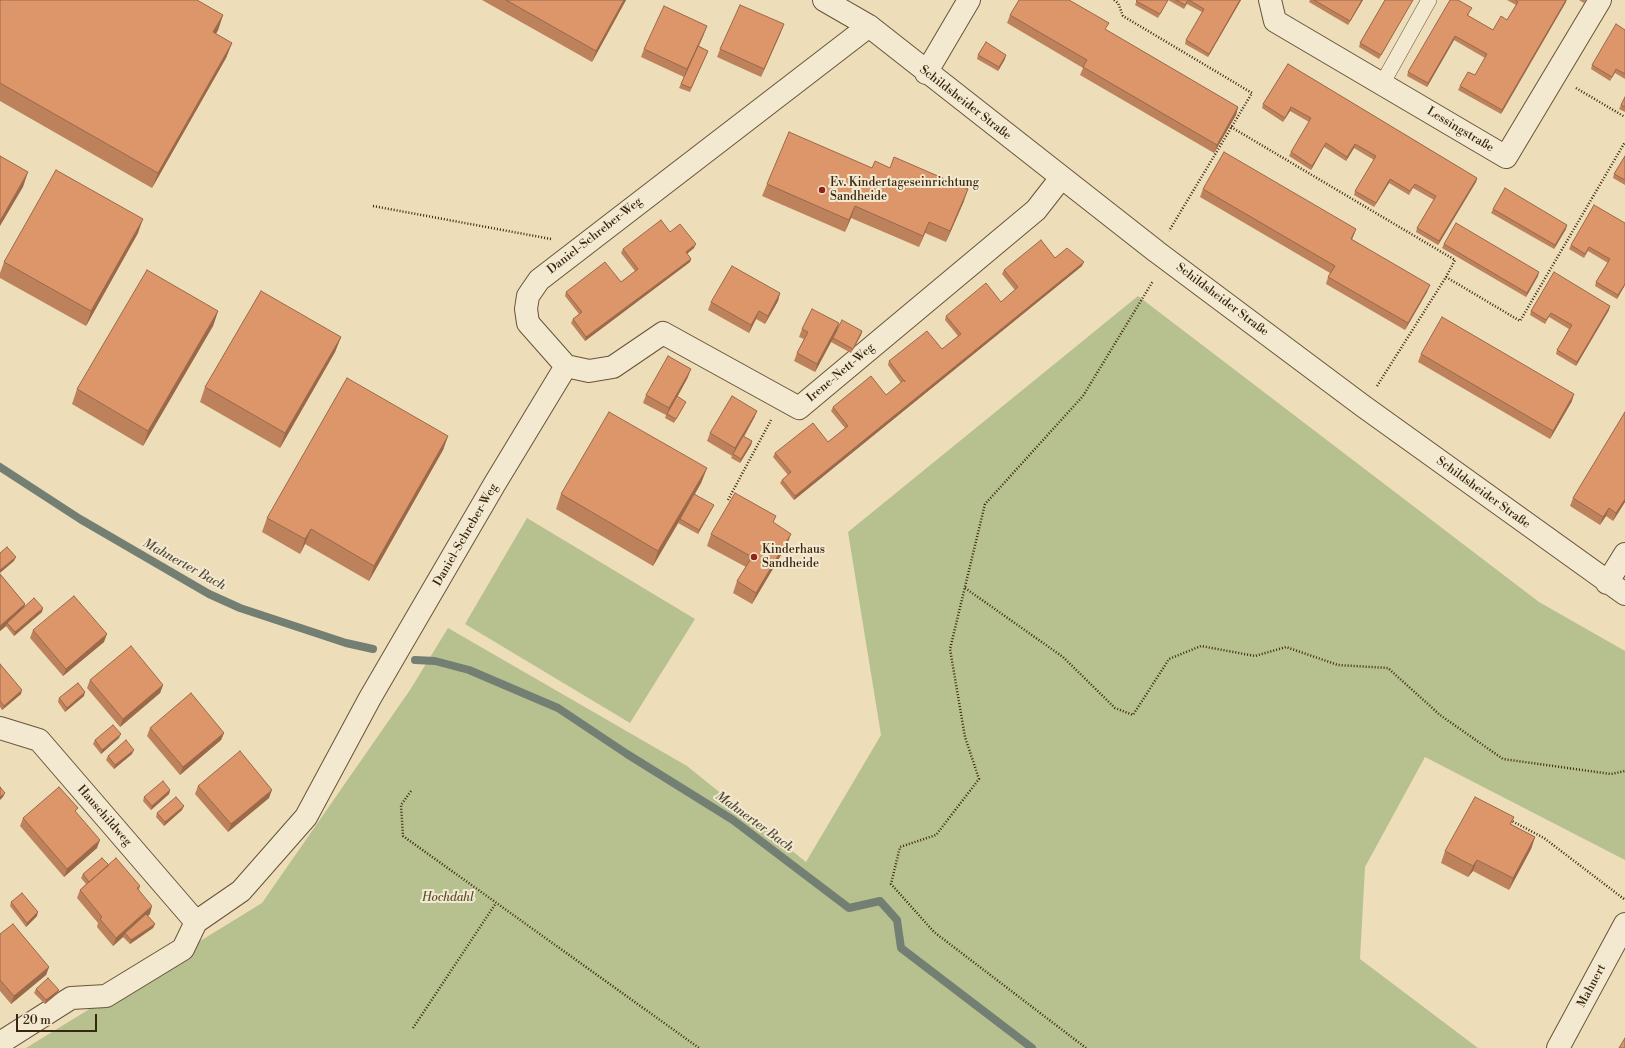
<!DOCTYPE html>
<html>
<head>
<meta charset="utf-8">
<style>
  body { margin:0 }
  #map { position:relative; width:1625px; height:1048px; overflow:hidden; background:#edddb8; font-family:"Libre Bodoni",serif }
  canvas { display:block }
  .scale { position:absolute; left:16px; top:1014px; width:81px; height:18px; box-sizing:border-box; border:2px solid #3a260f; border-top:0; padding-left:5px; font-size:12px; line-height:14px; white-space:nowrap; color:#3a260f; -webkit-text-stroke:3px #f3e9d1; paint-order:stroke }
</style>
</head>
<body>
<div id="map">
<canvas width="1625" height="1048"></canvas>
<div class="scale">20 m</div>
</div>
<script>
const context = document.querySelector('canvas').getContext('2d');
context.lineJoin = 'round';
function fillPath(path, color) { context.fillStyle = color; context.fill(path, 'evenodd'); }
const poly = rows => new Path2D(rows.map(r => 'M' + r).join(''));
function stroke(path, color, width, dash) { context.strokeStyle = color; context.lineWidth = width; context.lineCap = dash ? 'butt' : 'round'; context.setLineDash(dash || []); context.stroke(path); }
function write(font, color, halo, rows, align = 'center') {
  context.font = font + ' "Libre Bodoni",serif'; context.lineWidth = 4; context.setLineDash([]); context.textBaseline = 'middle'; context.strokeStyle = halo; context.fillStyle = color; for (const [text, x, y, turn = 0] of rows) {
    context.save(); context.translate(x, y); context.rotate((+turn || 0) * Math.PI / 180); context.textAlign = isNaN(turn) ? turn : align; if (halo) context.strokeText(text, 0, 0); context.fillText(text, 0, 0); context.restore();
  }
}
fillPath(poly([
  [1138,296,1539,602,1625,651,1625,860,1425,757,1365,867,1360,959,1478,1048,26,1048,262,903,410,690,448,628,687,766,806,862,881,735,848,532],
  [527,518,695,619,630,723,465,624]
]), '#b7c190');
stroke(poly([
  [0,467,80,519,209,594,240,608,346,643,373,649],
  [415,660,435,661,469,670,558,708,627,754,733,820,849,908,880,901,897,920,901,948,1032,1048]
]), '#747f74', 8);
const lane = poly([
  [1382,84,1429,0]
]);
const street = poly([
  [824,0,869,26,1157,252,1363,406,1625,594],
  [1270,0,1275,21,1506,157,1600,0],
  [926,73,969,0],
  [566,366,589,371,613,367,663,333,799,408,1036,210,1061,178],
  [1607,583,1625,554],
  [0,728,39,740,196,922],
  [0,1043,71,998,106,996,183,949,196,922,241,891,306,817,370,698,494,485,566,366,528,323,526,309,528,296,539,280,869,26],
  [1558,1048,1625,924]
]);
stroke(lane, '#675439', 16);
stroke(street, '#675439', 24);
stroke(poly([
  [1114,0,1118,3,1123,16,1252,93,1169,231],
  [1576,88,1625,117],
  [1231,127,1455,260,1446,277],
  [373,206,551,239],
  [1377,386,1446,277,1520,321,1625,142],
  [728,500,771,420],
  [965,588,1063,657,1115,708,1133,715,1169,659,1201,646,1255,656,1286,647,1338,665,1388,668,1440,715,1503,759,1611,774,1625,771],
  [411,791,401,805,403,836,699,1048],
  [1510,820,1544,838,1624,899],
  [413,1028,496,903],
  [1086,1048,934,932,891,884,900,847,936,835,979,779,965,737,950,649,985,504,1083,396,1153,281]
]), '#3a260f', 2.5, [1, 2]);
stroke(lane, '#f3e9d1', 15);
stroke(street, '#f3e9d1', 22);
fillPath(poly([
  [0,0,223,15,218,30,216,34,232,43,226,58,152,188,0,101],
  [482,0,626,0,592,62],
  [1137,0,1241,0,1208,57,1185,44,1186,40,1202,12,1187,4,1184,9,1168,0,1158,18,1135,5],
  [1310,0,1363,0,1348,25,1309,2],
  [1385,0,1413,0,1379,59,1359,47,1360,43],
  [1507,0,1567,0,1501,114,1458,90,1460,86,1475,75,1485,58,1454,40,1427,87,1407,76,1408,72,1470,12,1468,16,1493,30,1507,20,1516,5],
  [1579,0,1586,0,1584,3],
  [1010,15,1106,30,1238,107,1236,115,1214,153,1080,75,1083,68,1007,23],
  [1625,30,1625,79,1615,73,1610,81,1591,69,1592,65],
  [781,32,761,77,717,57,720,49],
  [704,34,699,46,708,51,690,92,679,88,684,77,641,57,644,49],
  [978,55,1005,59,998,71,977,59],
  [1288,64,1477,178,1476,182,1438,245,1416,232,1417,228,1434,200,1413,188,1409,195,1389,183,1374,207,1354,195,1355,191,1374,160,1354,148,1346,161,1324,147,1311,170,1289,156,1291,152,1309,122,1290,111,1283,122,1262,108,1263,104],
  [1625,97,1625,112,1619,109],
  [1625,156,1625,185,1613,178,1614,174],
  [872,168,964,201,946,242,925,233,919,247,851,218,845,232,762,196,767,184],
  [1203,189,1356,229,1352,239,1427,292,1405,330,1326,284,1328,277,1330,273,1200,197],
  [1493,209,1566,229,1554,249,1491,213],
  [1625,223,1625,285,1617,299,1595,286,1596,282,1608,263,1588,251,1584,258,1569,249,1571,245],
  [670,232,694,248,687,254,691,259,690,262,585,341,571,323,573,319,579,314,565,296,566,292,621,282,635,271,621,253,623,249],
  [138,233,86,326,0,278,0,273,4,262],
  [1444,244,1538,276,1526,297,1442,248],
  [1055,258,1082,266,794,500,780,483,782,480,788,475,773,457,775,453,828,442,845,428,831,411,833,407,886,395,901,383,888,365,889,361,942,349,958,336,945,320,946,316,1001,302,1015,290,1002,274,1004,270],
  [780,293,778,301,765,324,756,319,749,333,708,310,711,302],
  [1609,310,1576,366,1556,354,1557,350,1569,329,1549,317,1545,324,1530,315,1531,311],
  [218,311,213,326,143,446,72,404,77,389],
  [802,329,837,329,862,331,861,335,851,353,831,342,832,340,815,372,794,361,797,353,804,339,799,337],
  [341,337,335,352,280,448,200,402,205,387],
  [1421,354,1572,401,1550,439,1418,362],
  [688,377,677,397,684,406,674,423,665,418,666,415,643,403,646,395],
  [757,411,754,418,744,437,752,441,751,445,740,463,731,458,732,456,707,441,710,433],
  [448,436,443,450,369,581,305,544,300,554,262,532,267,518],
  [707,468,701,483,695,494,712,509,698,534,678,523,679,522,653,566,556,509,561,494],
  [1573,498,1625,502,1613,521,1606,516,1600,525,1570,506],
  [774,523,787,545,752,604,733,593,737,581,746,567,707,546,711,534],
  [0,574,25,604,24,607,42,612,14,636,6,626,0,631],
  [33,630,104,642,63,676,30,638],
  [0,664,21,694,2,710,0,707],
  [90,680,163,685,160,693,120,727,87,688],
  [84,696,65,712,58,702,59,698],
  [150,728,224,733,221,740,180,775,147,736],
  [119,738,101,754,93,744,95,740],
  [132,754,114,769,106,760,108,756],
  [198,786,269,798,228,832,195,794],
  [170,790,169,794,151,810,143,801,144,797],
  [182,810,164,826,156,817,157,813],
  [77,813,97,848,64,877,20,826,23,818],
  [1514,817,1511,824,1535,837,1531,849,1509,890,1473,871,1468,877,1441,863,1445,851],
  [109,865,140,886,139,890,150,914,148,916,155,924,153,928,130,944,123,937,113,946,97,927,98,923,77,898,80,890,86,884,81,878,83,874],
  [11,902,37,916,26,927,10,906],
  [0,934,49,967,46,975,11,1004,0,991],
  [36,989,57,994,45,1004,34,993]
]), '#bd815b');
fillPath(poly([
  [624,0,626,0,592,62,596,51],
  [1240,0,1241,0,1208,57,1209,54],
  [1362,0,1363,0,1348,25,1350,21],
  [1566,0,1566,2,1501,114,1502,110],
  [223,15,218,30,208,47,213,32],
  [784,24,781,32,761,77,764,69],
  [707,26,704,34,684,77,687,69],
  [1455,36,1454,40,1427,87,1428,83],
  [232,43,226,58,152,188,158,173],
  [1006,55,1005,59,998,71,999,67],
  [1238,107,1236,115,1214,153,1217,145],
  [1291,107,1290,111,1283,122,1285,118],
  [1326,143,1324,147,1311,170,1312,166],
  [1355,144,1354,148,1346,161,1347,157],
  [28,172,23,187,0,226,0,221],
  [1477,178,1476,182,1438,245,1439,241],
  [1390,179,1389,183,1374,207,1376,203],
  [968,189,964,201,946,242,950,231],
  [855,206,851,218,845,232,849,220],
  [143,219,138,233,86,326,91,311],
  [929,222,925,233,919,247,923,236],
  [1567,225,1566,229,1554,249,1555,245],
  [1356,229,1353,237,1348,246,1351,239],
  [696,244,694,248,684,256,686,252],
  [691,259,690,262,585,341,586,337],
  [1084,262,1082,266,794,500,795,496],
  [1539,272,1538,276,1526,297,1527,293],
  [1625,284,1625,285,1617,299,1618,295],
  [1430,285,1427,292,1405,330,1408,323],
  [780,293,778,301,765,324,768,316],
  [1610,306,1609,310,1576,366,1577,362],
  [218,311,213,326,143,446,148,431],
  [759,311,756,319,749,333,751,325],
  [839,323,837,331,815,372,817,364],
  [862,331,861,335,851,353],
  [341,337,335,352,280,448,285,433],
  [691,369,688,377,667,416,669,408],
  [1574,394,1572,401,1550,439,1553,431],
  [757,411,754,418,733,455,735,448],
  [448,436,443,450,369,581,374,566],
  [752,441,751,445,740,463,741,459],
  [707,468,701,483,653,566,658,551],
  [1625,499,1625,502,1613,521,1616,513],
  [714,505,712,509,698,534,699,530],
  [1609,508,1606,516,1600,525,1603,517],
  [311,529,305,544,300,554,305,539],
  [791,534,787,545,752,604,756,593],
  [16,557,14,561,0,573,0,570],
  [25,604,23,612,7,623,6,626,0,631,0,626],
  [43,608,42,612,14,636,15,632],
  [107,634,104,642,63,676,66,669],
  [163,685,160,693,120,727,123,719],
  [22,690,21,694,2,710,4,706],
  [85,692,84,696,65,712,67,708],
  [224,733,221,740,180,775,183,767],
  [121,734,119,738,101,754,102,750],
  [134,750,132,754,114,769,115,765],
  [170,790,169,794,151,810,152,806],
  [272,790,269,798,228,832,231,824],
  [5,793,3,797,0,800,0,797],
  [184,806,182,810,164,826,165,822],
  [1535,837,1531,849,1509,890,1513,878],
  [100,840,97,848,64,877,67,869],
  [1477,860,1473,871,1468,877,1473,866],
  [152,906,150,914,126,934,125,933,123,937,113,946,116,938],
  [38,912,37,916,26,927,27,923],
  [155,924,153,928,130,944,131,940],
  [49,967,46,975,11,1004,14,996],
  [59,990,57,994,45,1004,46,1000]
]), '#9a694a');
const building = poly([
  [0,0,197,0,223,15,213,32,232,43,158,173,0,83,0,0],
  [506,0,624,0,596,51,506,0],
  [1019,0,1069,0,1109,23,1105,29,1238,107,1217,145,1083,67,1087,60,1010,15,1019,0],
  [1137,0,1168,0,1160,14,1136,1,1137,0],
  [1176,0,1188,0,1185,5,1176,0],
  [1189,0,1240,0,1209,54,1186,40,1204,9,1189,0],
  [1314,0,1362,0,1350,21,1314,0],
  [1385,0,1413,0,1381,55,1360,43,1385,0],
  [1450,0,1458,0,1472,8,1467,15,1493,30,1501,16,1507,20,1518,2,1515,0,1566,0,1502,110,1460,86,1468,72,1475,75,1487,54,1455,36,1428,83,1408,72,1450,0],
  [740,5,784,24,764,69,720,49,740,5],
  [664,6,707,26,687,69,644,49,664,6],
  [1616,24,1625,30,1625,74,1616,69,1612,77,1592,65,1616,24],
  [986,42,1006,55,999,67,978,55,986,42],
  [698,46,708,51,691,88,681,84,698,46],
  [1288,64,1477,178,1439,241,1417,228,1436,196,1415,184,1410,191,1390,179,1376,203,1355,191,1376,156,1355,144,1347,157,1326,143,1312,166,1291,152,1311,118,1291,107,1285,118,1263,104,1288,64],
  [1625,97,1625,107,1621,105,1625,97],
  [789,132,872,168,875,161,890,168,894,157,968,189,950,231,929,222,923,236,855,206,849,220,767,184,789,132],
  [1224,152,1356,229,1351,239,1430,285,1408,323,1328,277,1335,266,1203,189,1224,152],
  [0,156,28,172,0,221,0,156],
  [1625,156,1625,180,1614,174,1625,156],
  [56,170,143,219,91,311,4,262,56,170],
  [1505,188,1567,225,1555,245,1493,209,1505,188],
  [1594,205,1625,223,1625,284,1618,295,1596,282,1610,259,1589,247,1585,254,1571,245,1594,205],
  [661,220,670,232,680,224,696,244,686,252,691,259,586,337,573,319,582,312,566,292,605,262,621,282,638,269,623,249,661,220],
  [1456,223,1539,272,1527,293,1444,244,1456,223],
  [1041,240,1055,258,1067,248,1084,262,795,496,782,480,791,472,775,453,813,423,828,442,848,426,833,407,871,376,886,395,904,380,905,382,889,361,927,331,942,349,961,334,946,316,986,283,1001,302,1010,294,1018,287,1004,270,1041,240],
  [732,266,780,293,768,316,759,311,751,325,711,302,732,266],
  [147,270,218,311,148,431,77,389,147,270],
  [1554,272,1610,306,1577,362,1557,350,1572,325,1551,313,1546,320,1531,311,1554,272],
  [261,291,341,337,285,433,205,387,261,291],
  [812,309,839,323,817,364,797,353,808,332,802,329,812,309],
  [1442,317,1574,394,1553,431,1421,354,1442,317],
  [842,320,862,331,853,349,833,338,842,320],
  [668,356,691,369,669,408,646,395,668,356],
  [347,378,448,436,374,566,311,529,305,539,267,518,347,378],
  [677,396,686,402,676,419,667,414,677,396],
  [732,396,757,411,735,448,710,433,732,396],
  [609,412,707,468,658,551,561,494,609,412],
  [1625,412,1625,499,1616,513,1609,508,1603,517,1573,498,1625,412],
  [743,436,752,441,741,459,733,454,743,436],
  [735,493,776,516,773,522,791,534,756,593,737,581,752,557,711,534,735,493],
  [694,494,714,505,699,530,680,519,694,494],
  [7,547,16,557,0,570,0,553,7,547],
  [0,574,25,604,0,626,0,574],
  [74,596,107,634,66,669,33,630,74,596],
  [34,598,43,608,15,632,7,623,34,598],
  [131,646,163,685,123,719,90,680,131,646],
  [0,664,22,690,4,706,0,701,0,664],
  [78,683,85,692,67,708,59,698,78,683],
  [191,693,224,733,183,767,150,728,191,693],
  [113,725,121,734,102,750,95,740,113,725],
  [126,740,134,750,115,765,108,756,126,740],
  [240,751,272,790,231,824,198,786,240,751],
  [163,781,170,790,152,806,144,797,163,781],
  [0,787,5,793,0,797,0,787],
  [59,787,78,808,75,811,100,840,67,869,23,818,59,787],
  [176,797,184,806,165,822,157,813,176,797],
  [1475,797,1514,817,1510,824,1535,837,1513,878,1477,860,1473,866,1445,851,1475,797],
  [102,858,109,865,89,882,83,874,102,858],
  [116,858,140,886,137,888,152,906,116,938,100,919,102,917,80,890,116,858],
  [22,893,38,912,27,923,11,902,22,893],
  [146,914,155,924,131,940,125,933,146,914],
  [13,924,49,967,14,996,0,980,0,934,13,924],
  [48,978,59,990,46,1000,36,989,48,978],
  [1625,1038,1625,1048,1619,1048,1625,1038]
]);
fillPath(building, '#dc966a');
stroke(building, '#9a694a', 1);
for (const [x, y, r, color] of [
  [822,190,4,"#8f2418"],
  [754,557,4,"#8f2418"]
]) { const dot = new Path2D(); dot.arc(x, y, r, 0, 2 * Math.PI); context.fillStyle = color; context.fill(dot); stroke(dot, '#f3e9d1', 1.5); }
write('12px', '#3a260f', '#f3e9d1', [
  ["Schildsheider Straße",965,103,38],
  ["Lessingstraße",1460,130,31],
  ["Daniel-Schreber-Weg",595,236,-38],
  ["Schildsheider Straße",1222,300,37],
  ["Irene-Nett-Weg",841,373,-40],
  ["Schildsheider Straße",1483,493,36],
  ["Daniel-Schreber-Weg",466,535,-60],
  ["Hauschildweg",104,816,49],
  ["Mahnert",1592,986,-62]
]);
write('12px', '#3a260f', '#f3e9d1', [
  ["Ev. Kindertageseinrichtung",830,183],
  ["Sandheide",830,197],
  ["Kinderhaus",762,550],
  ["Sandheide",762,564]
], 'left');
write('italic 12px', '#594d2f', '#f3e9d1', [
  ["Hochdahl",448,898]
]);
write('italic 13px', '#524b39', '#f3e9d1', [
  ["Mahnerter Bach",184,565,29],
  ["Mahnerter Bach",754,822,36]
]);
</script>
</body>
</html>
